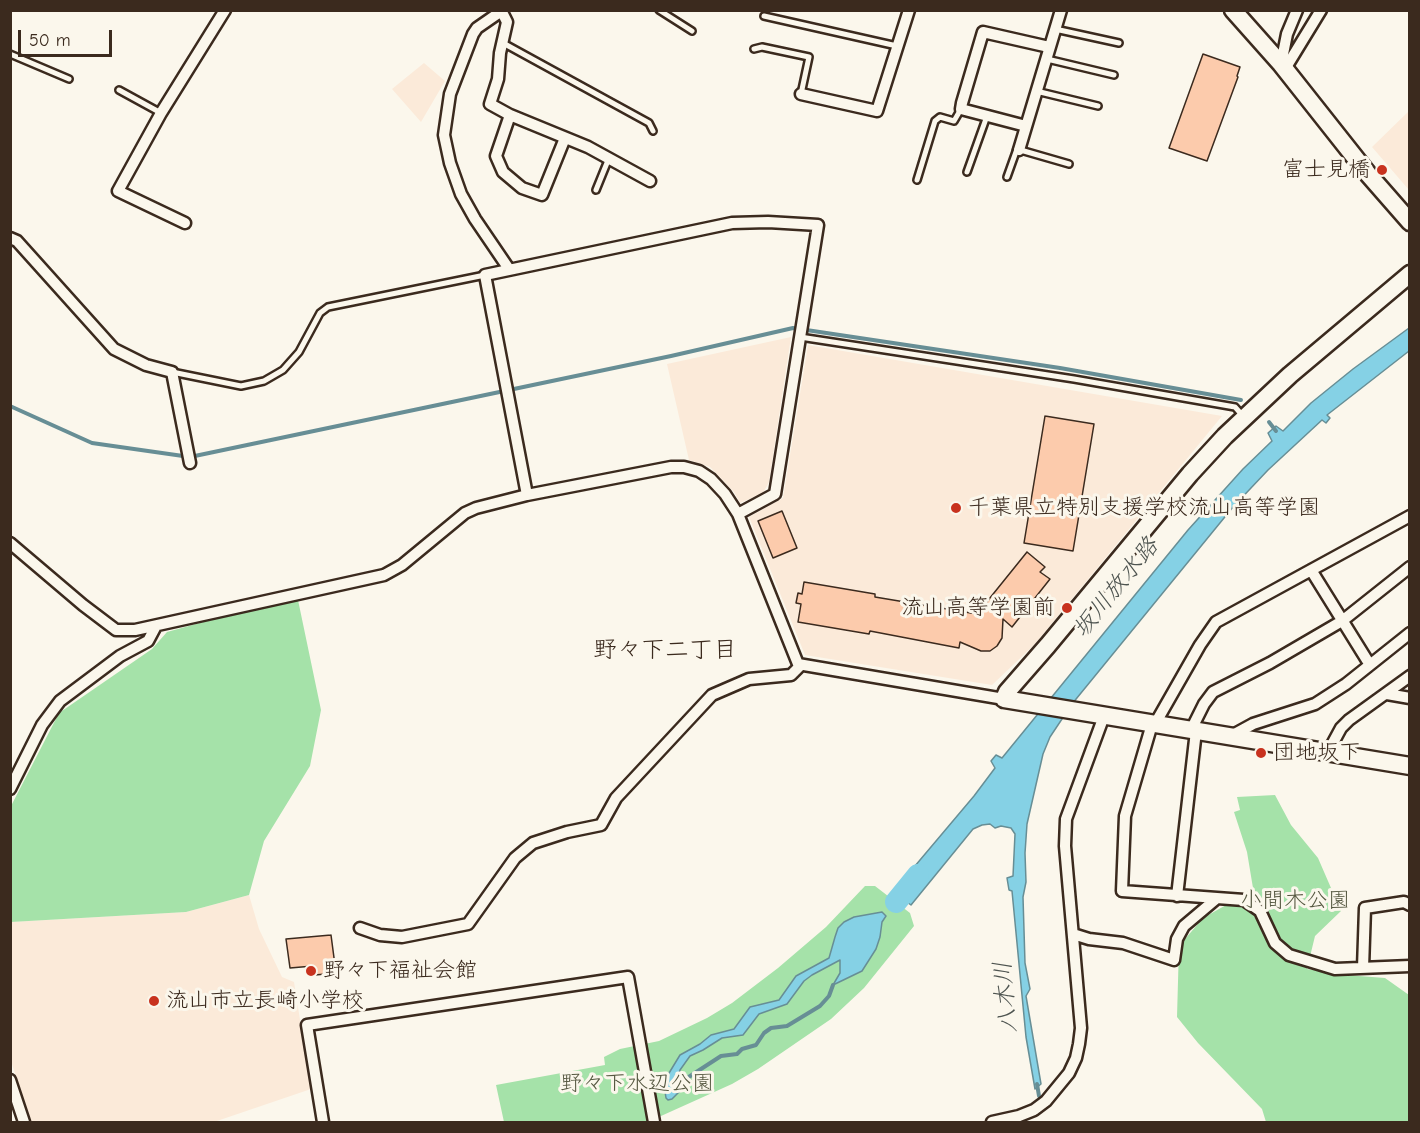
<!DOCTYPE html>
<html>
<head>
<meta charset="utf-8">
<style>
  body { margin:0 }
  #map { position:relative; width:1420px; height:1133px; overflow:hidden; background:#fbf7ec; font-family:"Comic Neue",sans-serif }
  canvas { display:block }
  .frame { position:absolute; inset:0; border:12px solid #3b2a1e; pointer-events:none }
  .scale { position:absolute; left:18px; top:30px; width:94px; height:27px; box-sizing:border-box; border:3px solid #3b2a1e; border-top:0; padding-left:8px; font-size:18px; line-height:21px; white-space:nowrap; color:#3b2a1e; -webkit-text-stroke:4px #fbf7ec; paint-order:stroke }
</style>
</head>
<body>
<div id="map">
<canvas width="1420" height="1133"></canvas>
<div class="frame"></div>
<div class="scale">50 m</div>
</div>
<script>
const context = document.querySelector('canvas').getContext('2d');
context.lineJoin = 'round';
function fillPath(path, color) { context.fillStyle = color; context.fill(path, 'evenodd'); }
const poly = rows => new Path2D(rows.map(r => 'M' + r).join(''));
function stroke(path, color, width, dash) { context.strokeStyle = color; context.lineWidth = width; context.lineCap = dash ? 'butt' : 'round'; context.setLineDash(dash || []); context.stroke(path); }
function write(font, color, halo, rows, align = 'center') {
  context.font = font + ' "Comic Neue","Klee One",sans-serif'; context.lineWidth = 6; context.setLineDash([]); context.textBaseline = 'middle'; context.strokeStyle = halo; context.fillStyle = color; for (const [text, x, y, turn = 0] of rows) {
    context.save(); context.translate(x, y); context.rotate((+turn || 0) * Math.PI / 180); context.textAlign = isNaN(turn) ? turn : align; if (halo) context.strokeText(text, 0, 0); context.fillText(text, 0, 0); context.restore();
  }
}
fillPath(poly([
  [424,63,445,81,421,122,392,89],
  [1409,111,1409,190,1372,147],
  [791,337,769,482,763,493,740,503,734,492,710,467,689,460,667,364],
  [808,345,1222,416,1034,645,992,685,805,655,749,517,783,498],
  [249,895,259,929,282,977,294,982,311,1089,214,1122,31,1122,11,1061,10,922,186,912]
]), '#fbead9');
fillPath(poly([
  [298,600,321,710,310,766,264,841,249,895,186,912,11,922,11,806,59,713,152,649,167,632,225,616],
  [1275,795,1291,825,1318,858,1341,911,1315,936,1307,969,1346,975,1385,978,1409,995,1409,1122,1266,1122,1262,1109,1198,1043,1177,1017,1179,946,1203,918,1235,900,1253,888,1247,852,1234,812,1240,810,1237,797],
  [865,886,875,886,910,913,914,926,864,988,831,1019,758,1069,732,1084,661,1116,657,1114,650,1122,504,1122,496,1085,605,1065,604,1057,620,1049,659,1041,707,1018,732,1003,778,968,826,927]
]), '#a5e2a9');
const water = poly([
  [1409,328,1409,351,1327,415,1330,418,1326,423,1322,420,1268,470,1233,507,1072,704,1050,737,1043,754,1027,824,1025,853,1026,882,1023,897,1025,963,1030,989,1026,996,1041,1084,1035,1089,1026,1037,1012,891,1009,890,1007,878,1013,876,1015,834,1011,828,1001,826,995,828,990,824,982,825,973,829,911,905,893,892,974,796,995,768,991,761,996,755,1002,758,1188,530,1243,469,1272,441,1268,433,1276,426,1283,431,1311,403,1353,369,1409,328],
  [882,912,886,916,882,922,880,937,876,949,862,971,833,985,840,973,840,960,812,975,804,981,787,1004,759,1014,743,1035,722,1038,703,1050,690,1056,680,1070,679,1074,683,1085,680,1091,672,1099,668,1100,666,1098,664,1085,666,1078,680,1055,700,1044,711,1035,734,1029,750,1007,779,1000,796,976,829,958,835,937,838,928,844,922,854,917,882,912]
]);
fillPath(water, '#85d1e5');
stroke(water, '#678e95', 1.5);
stroke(poly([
  [10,406,92,443,190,457,671,356,793,328,1060,368,1241,400],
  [1269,422,1276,431],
  [681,1082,721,1056,737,1054,742,1049,756,1045,764,1033,771,1028,787,1026,820,1006,829,996,833,985],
  [1037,1084,1039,1096]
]), '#678e95', 4);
stroke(poly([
  [896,902,918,875]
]), '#85d1e5', 22);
const building = poly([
  [1203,54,1240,67,1237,76,1238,77,1207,161,1169,148,1203,54],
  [1045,416,1094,424,1073,551,1024,543,1045,416],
  [782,511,797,548,773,558,758,521,782,511],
  [1027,552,1045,567,1040,572,1050,579,1012,627,1003,619,1002,638,997,646,990,651,981,651,960,642,959,648,870,631,869,634,798,622,801,604,796,603,798,593,802,594,804,582,875,594,875,597,977,614,1027,552],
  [331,935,336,973,315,975,313,966,290,968,286,939,331,935]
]);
fillPath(building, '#fccbac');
stroke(building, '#3b2a1e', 1.5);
const lane = poly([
  [659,10,692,31],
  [764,16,897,46],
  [1055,29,1119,43],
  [503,43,649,123,653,131],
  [754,49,762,47,809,57,801,94],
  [10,54,69,79],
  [1047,59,1114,75],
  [119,90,161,113],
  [1036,91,1098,106],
  [967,172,987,116],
  [1007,177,1017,149,1069,164],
  [917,180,935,121,940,117,954,121,961,109],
  [596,190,609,158],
  [800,337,1074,379,1235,407,1243,416],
  [172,372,241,386,264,381,283,370,299,352,320,313,328,307,485,275]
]);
const street = poly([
  [503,10,477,28,473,34,450,94,444,135,450,163,461,194,475,219,509,269],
  [502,12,507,22,500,53,498,79,490,104,510,115,588,147,650,181],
  [1281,64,1287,34,1297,10],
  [1285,69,1321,10],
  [801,94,877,111,909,10],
  [510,115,496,156,503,172,522,188,542,195,565,138],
  [1026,126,961,109,962,103,983,32,1049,47],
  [1019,150,1061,10],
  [185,223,118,191,161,113,225,10],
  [10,238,17,241,114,349,146,365,172,372,190,463],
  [527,495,485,275,732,223,768,222,818,225,775,494,738,514],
  [10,543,83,605,116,630,135,630,384,575,402,565,465,513,476,508,527,495,671,467,684,467,699,471,711,479,725,494,738,514,798,664,1004,699],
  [1311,570,1370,665],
  [1387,694,1410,698],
  [1152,724,1125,816,1122,891,1244,900,1260,911,1275,943,1289,955,1335,969,1410,966],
  [1155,724,1200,645,1216,622,1410,516],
  [1191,730,1204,704,1213,692,1270,663,1342,621,1410,567],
  [1231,736,1253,724,1315,704,1346,684,1410,633],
  [1328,752,1341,728,1349,720,1410,676],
  [10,789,42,725,60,701,120,656,148,641,156,626],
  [1177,896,1196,731],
  [360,928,380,935,402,937,468,924,515,858,533,843,567,832,601,825,616,798,712,695,749,679,791,675,800,666],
  [1073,934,1089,939,1123,943,1174,960,1177,939,1184,926,1216,899],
  [1363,968,1365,908,1404,902,1410,905],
  [10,1080,24,1122],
  [323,1122,307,1025,628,977,654,1122],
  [992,1122,1019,1116,1034,1110,1046,1101,1069,1073,1076,1058,1079,1044,1081,1028,1065,846,1066,819,1104,716]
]);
const secondary = poly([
  [1233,10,1281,64,1368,174,1410,222],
  [1410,274,1290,375,1225,436,1190,474,1048,645,1007,692,1004,699,1410,766]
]);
stroke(lane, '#3b2a1e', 10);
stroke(street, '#3b2a1e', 15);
stroke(secondary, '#3b2a1e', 21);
stroke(lane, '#fbf7ec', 5);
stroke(street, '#fbf7ec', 10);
stroke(secondary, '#fbf7ec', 16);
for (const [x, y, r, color] of [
  [1382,170,6,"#c8321e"],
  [956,508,6,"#c8321e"],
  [1067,608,6,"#c8321e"],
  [1261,753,6,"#c8321e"],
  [311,971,6,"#c8321e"],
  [154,1001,6,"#c8321e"]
]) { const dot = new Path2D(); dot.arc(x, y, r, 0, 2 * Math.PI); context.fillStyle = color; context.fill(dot); stroke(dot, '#fbf7ec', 2); }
write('22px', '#3b2a1e', '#fbf7ec', [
  ["富士見橋",1370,170,"right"],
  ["千葉県立特別支援学校流山高等学園",968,508],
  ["流山高等学園前",1055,608,"right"],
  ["団地坂下",1273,753],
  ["野々下福祉会館",323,971],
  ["流山市立長崎小学校",166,1001]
], 'left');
write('22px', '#565841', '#fbf7ec', [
  ["小間木公園",1295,901],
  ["野々下水辺公園",637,1084]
]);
write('italic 24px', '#4e5450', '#fbf7ec', [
  ["坂川放水路",1116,588,-51],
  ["八木川",1006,997,-95]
]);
write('24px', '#3b2a1e', '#fbf7ec', [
  ["野々下二丁目",665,650]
]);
</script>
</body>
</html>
